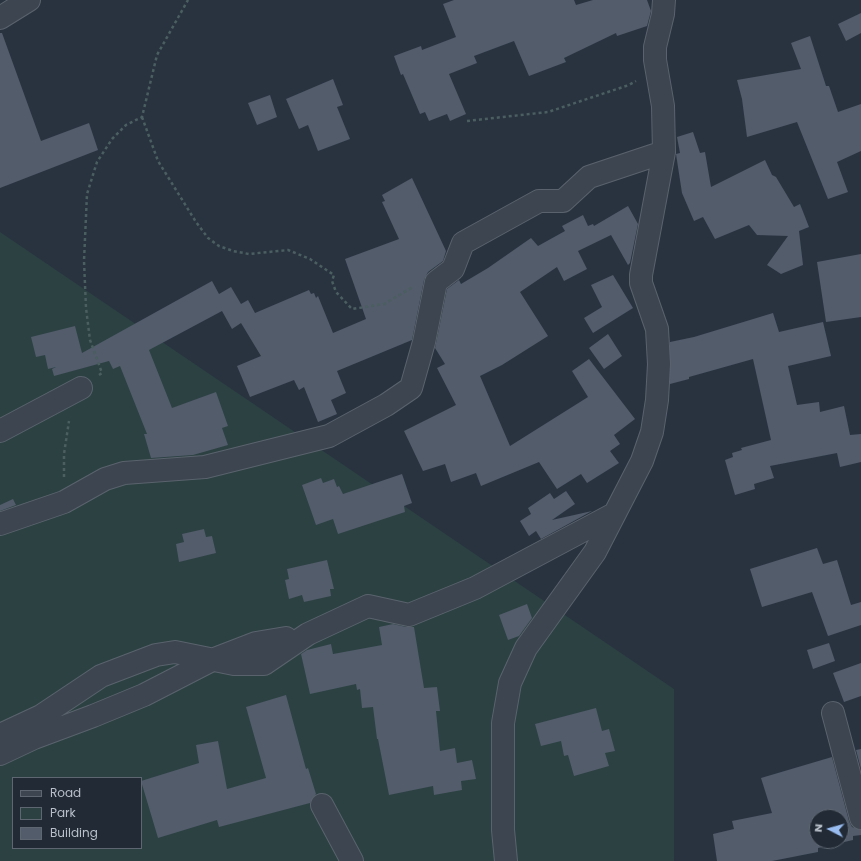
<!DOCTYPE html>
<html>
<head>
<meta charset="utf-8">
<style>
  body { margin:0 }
  #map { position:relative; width:861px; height:861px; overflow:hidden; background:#293340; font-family:Poppins,sans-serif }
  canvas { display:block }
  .legend { position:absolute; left:12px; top:777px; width:130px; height:72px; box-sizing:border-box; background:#212a35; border:1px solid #5e6671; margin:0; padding:5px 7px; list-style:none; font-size:12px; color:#b9c0ca }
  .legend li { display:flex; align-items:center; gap:8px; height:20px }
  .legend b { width:20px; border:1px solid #5e6671 }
  .north { position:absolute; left:809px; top:809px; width:40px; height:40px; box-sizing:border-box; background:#212a35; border:1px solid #5e6671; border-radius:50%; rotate:276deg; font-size:11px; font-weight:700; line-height:16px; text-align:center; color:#b9c0ca }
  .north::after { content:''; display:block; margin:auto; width:14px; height:18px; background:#98bcf0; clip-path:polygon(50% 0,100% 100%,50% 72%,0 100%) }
</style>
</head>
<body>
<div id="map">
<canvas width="861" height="861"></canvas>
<ul class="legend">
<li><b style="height:5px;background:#3d4550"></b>Road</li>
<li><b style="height:11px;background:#2c4142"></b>Park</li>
<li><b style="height:11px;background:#525c6b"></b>Building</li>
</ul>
<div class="north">N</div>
</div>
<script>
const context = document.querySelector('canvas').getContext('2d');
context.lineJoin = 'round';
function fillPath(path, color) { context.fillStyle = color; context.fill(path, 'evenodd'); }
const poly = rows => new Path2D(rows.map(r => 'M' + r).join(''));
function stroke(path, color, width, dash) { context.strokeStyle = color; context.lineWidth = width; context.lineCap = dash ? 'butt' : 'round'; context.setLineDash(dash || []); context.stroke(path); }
fillPath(poly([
  [0,232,674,689,674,861,0,861],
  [13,778,141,778,141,848,13,848]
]), '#2c4142');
fillPath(poly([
  [454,0,574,0,576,5,593,0,647,0,651,11,647,26,617,36,616,33,564,58,566,62,529,76,514,41,474,56,477,63,449,74,466,114,450,121,447,114,429,121,425,112,420,114,403,74,401,75,394,56,421,46,422,50,456,37,443,4],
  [861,13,861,33,846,41,838,24],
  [0,33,2,33,41,141,89,123,98,150,0,188],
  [810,36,826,86,829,86,838,112,861,104,861,151,837,162,848,192,828,199,797,122,747,137,742,99,737,80,801,69,791,43],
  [333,79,343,105,337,107,350,139,318,151,308,125,299,129,286,99],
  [270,95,277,117,257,125,248,103],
  [693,132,700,153,705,152,711,187,765,160,772,175,776,177,794,207,800,204,809,227,799,231,803,265,781,274,767,265,788,236,757,235,749,225,715,239,703,217,694,221,682,193,676,154,680,153,677,137],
  [412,178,446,251,443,261,428,272,424,280,412,340,337,371,346,393,331,400,337,414,318,422,304,387,299,390,294,380,250,397,237,366,261,356,241,323,232,329,222,311,149,350,172,408,216,392,228,426,222,428,228,445,193,455,151,458,144,434,147,434,120,366,113,369,109,361,54,376,52,369,56,367,48,369,45,355,36,357,31,337,75,326,82,353,212,281,219,294,231,287,241,304,248,300,255,313,309,290,311,294,314,293,316,298,318,296,333,333,366,319,345,259,399,239,382,202,385,201,382,195],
  [628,206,638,224,630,263,628,265,611,235,578,251,587,269,564,281,557,267,520,292,548,336,502,365,480,376,510,446,588,397,572,371,589,359,635,419,614,435,620,444,610,451,619,463,587,483,581,474,557,489,539,462,481,486,476,473,451,482,445,464,423,471,404,431,456,405,437,368,445,364,435,348,447,289,459,280,461,284,488,268,531,238,538,246,565,231,562,226,583,215,588,226,593,224,594,226],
  [861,254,861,317,826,322,817,262],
  [613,275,633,308,593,333,584,318,602,307,591,285],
  [773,313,779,332,823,322,831,356,788,366,797,405,819,402,820,412,844,406,850,435,861,434,861,462,840,467,837,453,770,466,774,478,754,484,755,489,735,495,725,460,733,457,732,453,742,450,741,448,771,440,753,359,689,377,689,379,670,384,670,342,694,337],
  [608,334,622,356,604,369,589,348],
  [402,474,412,503,404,506,405,512,338,534,333,519,316,525,302,485,321,478,323,483,334,479,337,487,339,486,343,494],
  [566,491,575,504,552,520,592,511,541,539,536,531,529,536,520,521,531,514,528,508,550,493,554,499],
  [13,499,16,505,0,511,0,505],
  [204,529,206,537,212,536,216,553,179,562,176,544,184,542,182,534],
  [817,548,823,564,837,560,851,605,861,602,861,625,828,636,812,592,762,607,750,569],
  [327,560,334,589,330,589,331,596,304,602,302,595,289,599,285,580,289,579,287,569],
  [527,604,532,618,519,636,508,640,499,615],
  [393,624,406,627,414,627,424,688,437,687,440,711,436,711,440,751,455,748,457,763,472,760,476,779,461,781,462,790,434,795,433,786,389,795,378,739,377,739,373,707,362,708,360,689,357,690,356,684,310,694,301,654,307,650,331,644,333,654,382,645,379,627],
  [829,643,835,661,813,669,807,650],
  [861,663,861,696,844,702,833,673],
  [286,695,306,769,308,768,316,794,310,803,219,827,217,820,158,838,141,781,199,763,196,745,218,741,227,789,266,778,246,707],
  [596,708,602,731,609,729,615,751,605,753,609,766,574,776,568,755,564,756,561,741,541,746,535,724],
  [861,749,861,769,856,750],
  [832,757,849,821,852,827,861,830,861,835,853,836,853,840,818,848,818,852,772,861,717,861,713,834,734,829,732,821,772,813,761,778],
  [817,817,841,817,841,841,817,841]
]), '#525c6b');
const street = poly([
  [0,18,29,0],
  [0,431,81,388],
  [0,524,64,502,105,479,124,473,205,467,329,436,386,405,411,388,424,342,436,282,453,269,463,243,539,201,563,201,589,177,664,152],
  [833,713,861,818],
  [0,735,41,716,101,676,156,655,175,652,234,664,264,664,308,634,368,606,409,615,475,588,614,514],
  [0,754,34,738,93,716,144,695,212,660,256,643,286,638],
  [322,805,352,861],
  [506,861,503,830,503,723,510,683,526,648,595,552,642,461,652,432,657,400,659,364,657,329,641,283,641,275,664,152,663,106,655,60,655,47,663,14,664,0]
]);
stroke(street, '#5a636d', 24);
stroke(poly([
  [142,117,158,161,196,222,208,238,219,246,233,251,249,254,288,250,310,259,334,275,332,281,336,292,352,309,384,304,413,287],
  [467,121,548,112,629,85,636,81],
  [99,375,102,373,90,340,86,308,84,261,87,194,97,162,112,139,126,125,142,117,157,55,188,0],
  [64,477,64,454,69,421]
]), '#4b5e60', 2.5, [3, 3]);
stroke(street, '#3d4550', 22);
</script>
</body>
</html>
